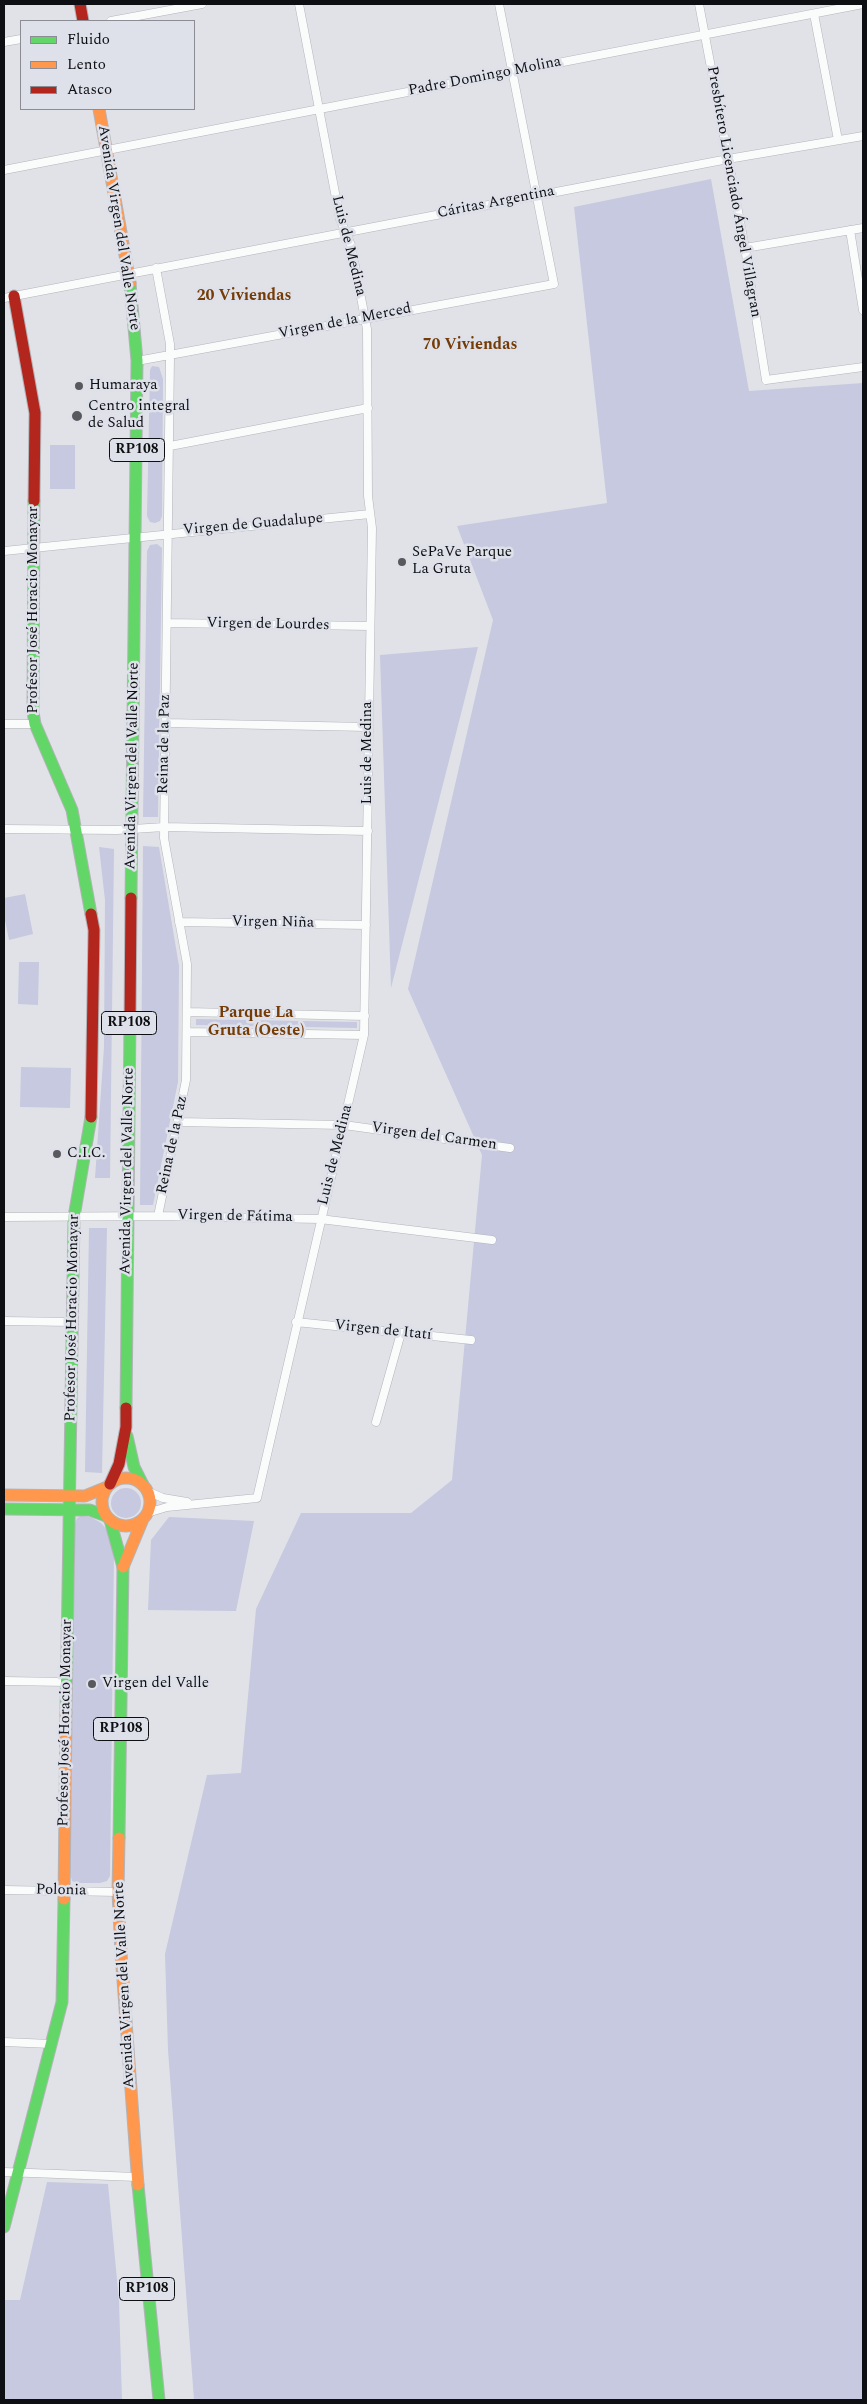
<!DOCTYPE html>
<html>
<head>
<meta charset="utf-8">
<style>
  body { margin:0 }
  #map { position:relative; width:867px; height:2404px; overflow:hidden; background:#e1e2e7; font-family:Spectral,serif }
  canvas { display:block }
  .frame { position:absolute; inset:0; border:5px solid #0e0f12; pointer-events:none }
  .legend { position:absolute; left:20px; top:20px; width:175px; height:90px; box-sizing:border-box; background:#dee0ea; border:1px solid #8b8c94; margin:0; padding:6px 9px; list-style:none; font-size:15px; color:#0e0f12 }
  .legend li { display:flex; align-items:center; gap:10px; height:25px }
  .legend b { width:25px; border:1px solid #8b8c94 }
</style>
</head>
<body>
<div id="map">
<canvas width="867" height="2404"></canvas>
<div class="frame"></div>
<ul class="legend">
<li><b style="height:6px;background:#63d668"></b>Fluido</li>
<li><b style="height:6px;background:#ff974d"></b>Lento</li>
<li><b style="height:6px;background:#b3261e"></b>Atasco</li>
</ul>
</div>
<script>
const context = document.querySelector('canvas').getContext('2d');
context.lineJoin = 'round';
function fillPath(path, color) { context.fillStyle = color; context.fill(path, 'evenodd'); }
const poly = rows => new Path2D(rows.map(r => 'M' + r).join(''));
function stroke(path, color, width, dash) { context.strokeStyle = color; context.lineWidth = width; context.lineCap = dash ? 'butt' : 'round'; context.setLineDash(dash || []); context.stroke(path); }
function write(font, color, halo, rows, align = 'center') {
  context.font = font + ' Spectral,serif'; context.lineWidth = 5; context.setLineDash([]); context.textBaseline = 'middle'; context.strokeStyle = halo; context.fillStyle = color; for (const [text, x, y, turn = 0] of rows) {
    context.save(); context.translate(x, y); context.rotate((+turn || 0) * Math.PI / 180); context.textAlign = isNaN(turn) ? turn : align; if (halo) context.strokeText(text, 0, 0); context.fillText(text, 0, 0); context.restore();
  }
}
fillPath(poly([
  [711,179,749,391,863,383,863,2400,194,2400,168,2050,165,1954,207,1775,241,1773,256,1609,301,1513,411,1513,452,1480,482,1155,408,989,493,620,457,526,607,503,574,207],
  [152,366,159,367,163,379,162,516,160,521,155,523,150,522,147,516,150,370],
  [50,445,75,445,75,489,50,489],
  [157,544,162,548,158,817,143,817,147,551,150,545],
  [478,647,391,988,380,655],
  [143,846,159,847,179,966,178,1082,153,1205,140,1205],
  [99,847,114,849,110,1178,95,1178,104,1047,105,900],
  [25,894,33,934,9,940,4,915,4,898],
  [19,962,39,962,38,1005,18,1004],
  [196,1019,357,1022,357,1028,196,1025],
  [21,1067,71,1068,70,1108,20,1107],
  [89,1228,107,1228,102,1473,85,1472],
  '111 1503a15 15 0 1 1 30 0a15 15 0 1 1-30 0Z',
  [81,1516,91,1517,101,1523,109,1532,114,1551,110,1876,107,1881,100,1883,78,1883,72,1881,70,1873,75,1523,77,1518],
  [169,1517,254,1521,236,1611,148,1610,151,1540],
  [47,2182,108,2184,119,2301,122,2400,4,2400,4,2300,20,2300]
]), '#c6c9df');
const street = poly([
  [699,4,745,248,766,380,863,367],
  [814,14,838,140],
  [111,21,202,4],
  [4,42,21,39],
  [4,170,863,4],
  [850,230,863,310],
  [745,248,863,228],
  [156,268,170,344,170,356,164,838,187,964,186,1080,158,1216],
  [4,298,728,159,863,136],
  [137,361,554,284,499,4],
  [170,446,368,408],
  [4,551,370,514],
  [167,623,370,626],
  [166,723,368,727],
  [4,724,35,724],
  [4,829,117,830,164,827,368,831],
  [179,922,366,925],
  [187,1012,365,1016],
  [187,1032,364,1035],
  [178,1122,344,1125,510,1148],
  [4,1217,158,1216,320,1219,492,1240],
  [4,1321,72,1322],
  [296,1322,471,1340],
  [376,1422,401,1333],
  [147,1491,163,1498,187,1502],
  [147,1513,167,1507,257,1498,364,1035,372,528,368,496,367,329,351,245,340,219,299,4],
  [4,1681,67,1682],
  [4,1890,118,1892],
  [4,2042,51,2044],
  [4,2172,137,2177]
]);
const fast = poly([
  [130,283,137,361,131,898],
  [34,501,33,712,35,724,72,810,91,914],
  [126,1408,130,1020],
  [127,1436,134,1467,143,1485],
  [4,1509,90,1510,106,1516],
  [110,1520,123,1567,119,1838],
  [66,1713,74,1217,91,1117],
  [138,2185,159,2400],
  [4,2227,62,2002,64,1899]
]);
const slow = poly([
  [99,109,130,283],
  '102 1502a24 24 0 1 1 48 0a24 24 0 1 1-48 0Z',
  [4,1495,85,1496,107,1487],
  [123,1567,143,1519],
  [119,1838,118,1892,121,1953,138,2185],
  [64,1899,66,1713]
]);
const jam = poly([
  [80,4,83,21],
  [14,296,35,413,34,501],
  [91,914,94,930,91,1117],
  [130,1020,131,898],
  [110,1484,119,1464,126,1427,126,1408]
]);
stroke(street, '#b3b4b8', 9);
stroke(fast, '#b3b4b8', 13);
stroke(slow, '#b3b4b8', 13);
stroke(jam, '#b3b4b8', 13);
stroke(street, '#fafbfb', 8);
stroke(fast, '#63d668', 11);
stroke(slow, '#ff974d', 11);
stroke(jam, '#b3261e', 11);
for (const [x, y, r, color] of [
  [79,386,5,"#58595d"],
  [77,416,6,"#58595d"],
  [402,562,5,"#58595d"],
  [57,1154,5,"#58595d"],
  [92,1684,5,"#58595d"]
]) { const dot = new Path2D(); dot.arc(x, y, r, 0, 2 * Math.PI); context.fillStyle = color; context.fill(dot); stroke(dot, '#dee0ea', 2); }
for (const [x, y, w] of [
  [137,450,55],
  [129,1023,55],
  [121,1729,55],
  [147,2289,55]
]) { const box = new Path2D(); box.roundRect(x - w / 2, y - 11.5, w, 23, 4); context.fillStyle = '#dee0ea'; context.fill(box); stroke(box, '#0e0f12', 1); }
write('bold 14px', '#0e0f12', null, [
  ["RP108",137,450],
  ["RP108",129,1023],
  ["RP108",121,1729],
  ["RP108",147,2289]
]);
write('15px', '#0e0f12', '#dee0ea', [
  ["Padre Domingo Molina",485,77,-11],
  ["Presbítero Licenciado Ángel Villagran",733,192,80],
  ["Cáritas Argentina",496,203,-11],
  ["Avenida Virgen del Valle Norte",118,228,81],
  ["Luis de Medina",348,246,76],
  ["Virgen de la Merced",345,322,-11],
  ["Virgen de Guadalupe",253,525,-5],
  ["Profesor José Horacio Monayar",34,610,-90],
  ["Virgen de Lourdes",268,625,1],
  ["Reina de la Paz",165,744,-89],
  ["Luis de Medina",368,753,-90],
  ["Avenida Virgen del Valle Norte",133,766,-89],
  ["Virgen Niña",273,923,1],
  ["Virgen del Carmen",434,1137,8],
  ["Reina de la Paz",173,1145,-78],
  ["Luis de Medina",336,1155,-76],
  ["Avenida Virgen del Valle Norte",128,1171,-89],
  ["Virgen de Fátima",235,1217,1],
  ["Profesor José Horacio Monayar",73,1318,-89],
  ["Virgen de Itatí",383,1331,6],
  ["Profesor José Horacio Monayar",66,1723,-89],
  ["Polonia",61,1891,1],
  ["Avenida Virgen del Valle Norte",125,1985,-93]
]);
write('15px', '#0e0f12', '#dee0ea', [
  ["Humaraya",89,386],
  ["Centro integral",88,407],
  ["de Salud",88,424],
  ["SePaVe Parque",412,553],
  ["La Gruta",412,570],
  ["C.I.C.",67,1154],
  ["Virgen del Valle",102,1684]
], 'left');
write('bold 16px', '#753c05', '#dee0ea', [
  ["20 Viviendas",244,297],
  ["70 Viviendas",470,346],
  ["Parque La",256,1014],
  ["Gruta (Oeste)",256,1032]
]);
</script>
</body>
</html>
